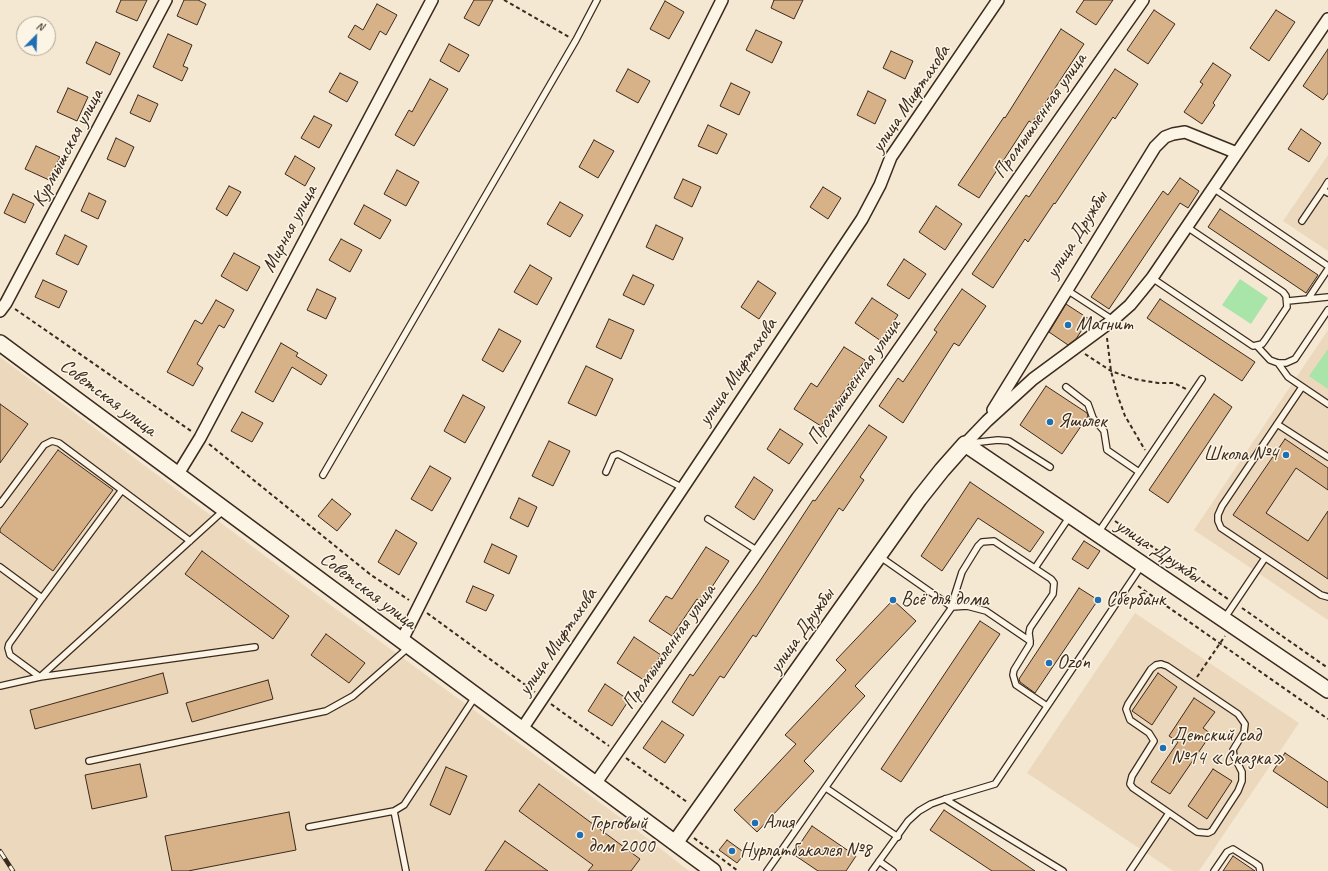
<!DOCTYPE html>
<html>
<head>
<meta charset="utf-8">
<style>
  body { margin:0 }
  #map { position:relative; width:1328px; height:871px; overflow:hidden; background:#f5e8d3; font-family:Caveat,sans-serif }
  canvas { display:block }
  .north { position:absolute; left:16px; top:16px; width:40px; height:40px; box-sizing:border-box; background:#fcf5e5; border:1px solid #afa495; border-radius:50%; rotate:23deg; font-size:11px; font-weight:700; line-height:16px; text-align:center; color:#3b2a1e }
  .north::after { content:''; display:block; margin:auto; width:14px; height:18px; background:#1f6fb2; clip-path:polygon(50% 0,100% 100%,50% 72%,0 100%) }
</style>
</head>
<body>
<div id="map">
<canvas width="1328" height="871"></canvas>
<div class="north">N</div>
</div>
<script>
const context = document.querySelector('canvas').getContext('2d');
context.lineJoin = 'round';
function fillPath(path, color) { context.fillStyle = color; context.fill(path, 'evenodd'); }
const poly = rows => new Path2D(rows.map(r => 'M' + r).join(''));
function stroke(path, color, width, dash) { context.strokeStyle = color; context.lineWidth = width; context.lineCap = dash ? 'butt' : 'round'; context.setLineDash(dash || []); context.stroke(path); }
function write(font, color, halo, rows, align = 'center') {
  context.font = font + ' Caveat,sans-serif'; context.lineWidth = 3; context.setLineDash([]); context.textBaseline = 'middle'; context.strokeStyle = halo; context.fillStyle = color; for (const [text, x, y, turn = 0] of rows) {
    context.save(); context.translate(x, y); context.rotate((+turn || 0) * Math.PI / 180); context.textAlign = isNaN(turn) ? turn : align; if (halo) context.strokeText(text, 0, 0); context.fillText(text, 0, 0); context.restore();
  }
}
fillPath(poly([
  [1328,155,1328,251,1283,221],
  [1328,330,1328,620,1194,530],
  [0,357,321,598,629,824,689,871,0,871],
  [1135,613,1299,723,1199,871,1173,871,1027,773]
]), '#ecd8bd');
fillPath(poly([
  [1240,279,1268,298,1251,324,1222,305],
  [1328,349,1328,389,1309,376]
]), '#a9e4a9');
const building = poly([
  [121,0,147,0,137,21,116,12,121,0],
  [184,0,198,0,206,4,197,25,177,16,184,0],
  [474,0,493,0,479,26,464,18,474,0],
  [774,0,803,0,794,19,771,8,774,0],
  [1084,0,1113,0,1096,25,1076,12,1084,0],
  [665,1,684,12,669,39,650,29,665,1],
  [377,4,397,15,386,35,380,31,370,50,348,37,355,25,363,30,377,4],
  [1154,10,1175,24,1148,64,1127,50,1154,10],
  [1276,10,1295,22,1269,61,1250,48,1276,10],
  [1061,29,1084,44,1032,123,1029,121,979,198,958,185,1004,117,1005,118,1061,29],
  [756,30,782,42,772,63,746,50,756,30],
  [168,34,192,45,183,66,188,68,182,81,153,67,168,34],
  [96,42,120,53,110,75,86,63,96,42],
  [449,44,469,55,459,72,440,61,449,44],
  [1328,49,1328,93,1323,100,1303,86,1328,49],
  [891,51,913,61,905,79,883,68,891,51],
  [1213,63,1231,75,1213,103,1215,105,1202,124,1184,112,1203,84,1200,82,1213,63],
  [628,69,650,81,638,103,616,91,628,69],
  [1115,69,1138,84,1115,119,1113,117,1055,204,1054,203,1028,242,1025,239,993,288,972,274,1026,195,1029,197,1115,69],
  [340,73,358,82,347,102,329,92,340,73],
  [430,79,448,89,414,146,395,135,409,110,412,112,430,79],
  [731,83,750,92,739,115,720,106,731,83],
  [68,88,88,97,77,121,57,112,68,88],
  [868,91,886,100,875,124,857,115,868,91],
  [138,95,158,104,150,122,130,113,138,95],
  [314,116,332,125,319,148,301,138,314,116],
  [708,125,727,134,717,154,698,146,708,125],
  [1301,129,1321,143,1309,162,1288,149,1301,129],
  [116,138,134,147,125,167,107,159,116,138],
  [594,140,614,151,598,178,579,167,594,140],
  [36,146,60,157,49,180,25,169,36,146],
  [295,156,315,168,305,186,285,174,295,156],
  [397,170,419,182,406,206,384,194,397,170],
  [1180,178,1199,191,1188,208,1180,203,1109,309,1091,297,1163,191,1168,195,1180,178],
  [683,179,701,187,692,207,674,198,683,179],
  [229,186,241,192,227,216,216,209,229,186],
  [823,187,841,198,828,219,810,207,823,187],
  [89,193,106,201,98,219,81,211,89,193],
  [13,194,34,204,25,223,4,213,13,194],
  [560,202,583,215,570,237,547,224,560,202],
  [364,205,391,220,380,239,354,224,364,205],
  [936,206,962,224,945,250,919,232,936,206],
  [1220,209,1318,275,1306,293,1208,227,1220,209],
  [656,225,683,238,673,260,646,247,656,225],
  [65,235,87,246,78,265,56,254,65,235],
  [341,239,362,250,350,272,329,260,341,239],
  [234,253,260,267,247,291,221,276,234,253],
  [904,259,926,274,909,299,887,285,904,259],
  [530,265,552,278,537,305,514,292,530,265],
  [633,275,654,285,644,305,623,295,633,275],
  [43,280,67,291,59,308,35,297,43,280],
  [758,281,776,293,759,319,741,307,758,281],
  [317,289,336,298,326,319,307,310,317,289],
  [962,289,986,306,959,346,954,343,903,423,879,406,898,378,903,382,937,332,934,330,962,289],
  [872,298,898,315,881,341,855,323,872,298],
  [1160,299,1255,362,1242,381,1147,318,1160,299],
  [216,300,234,310,224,328,219,325,197,364,203,368,193,386,167,372,195,320,202,324,216,300],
  [1066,304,1089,319,1076,339,1068,345,1049,332,1066,304],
  [609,319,634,330,621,359,596,347,609,319],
  [499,329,521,341,503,372,482,360,499,329],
  [281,343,298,353,296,356,327,375,321,385,292,367,273,402,255,392,281,343],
  [844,347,865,360,821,426,794,409,811,383,817,387,844,347],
  [586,366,613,379,596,416,568,403,586,366],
  [1046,386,1087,413,1088,416,1062,454,1020,425,1046,386],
  [1214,394,1232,407,1168,503,1149,490,1214,394],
  [463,395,485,407,465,443,444,431,463,395],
  [0,404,28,424,0,463,0,404],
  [242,412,263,423,252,442,231,431,242,412],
  [869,425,887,437,860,477,864,480,843,511,839,508,756,637,753,635,724,678,720,676,693,716,672,702,690,674,693,676,758,584,813,500,815,501,869,425],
  [780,429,803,444,789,464,767,449,780,429],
  [1285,439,1328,468,1328,490,1296,468,1266,513,1308,541,1328,511,1328,579,1233,515,1285,439],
  [549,441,570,451,553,486,532,476,549,441],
  [58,450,113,490,53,571,0,532,0,529,58,450],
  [430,466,451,478,432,511,411,499,430,466],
  [754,477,773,490,754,520,735,507,754,477],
  [970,482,1044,532,1030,552,978,518,942,571,921,556,970,482],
  [519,498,537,507,528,527,510,518,519,498],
  [332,499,351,514,337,531,318,516,332,499],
  [396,530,417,543,399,575,378,562,396,530],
  [1084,541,1100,551,1088,569,1072,559,1084,541],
  [492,544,517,556,509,574,484,562,492,544],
  [706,547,729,561,702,602,697,599,672,636,649,621,666,596,672,599,706,547],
  [202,551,289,616,273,639,185,574,202,551],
  [473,586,494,595,486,611,466,602,473,586],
  [1079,588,1098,600,1035,693,1020,682,1019,679,1079,588],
  [893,600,916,621,855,686,865,696,804,761,814,771,757,832,734,810,796,744,785,735,846,670,836,660,893,600],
  [980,621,1000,634,901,782,881,769,980,621],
  [326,634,365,663,349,683,311,655,326,634],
  [634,637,661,655,644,680,617,663,634,637],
  [163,673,168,693,35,729,30,710,163,673],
  [1158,673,1177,687,1152,725,1132,711,1158,673],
  [268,680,273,699,192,722,186,703,268,680],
  [605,684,629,700,612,726,588,711,605,684],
  [1194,698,1215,712,1203,728,1211,734,1170,794,1151,782,1178,742,1169,736,1194,698],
  [662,721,684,735,665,763,643,748,662,721],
  [1285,753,1328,782,1328,808,1273,771,1285,753],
  [140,764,147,797,92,809,85,775,140,764],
  [446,767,467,776,450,815,430,805,446,767],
  [1213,769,1232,781,1207,819,1188,806,1213,769],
  [539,784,640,859,631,871,588,871,593,865,519,811,539,784],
  [944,810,968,826,1035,871,992,871,930,830,944,810],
  [289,812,296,850,188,871,172,871,165,836,289,812],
  [812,826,856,856,846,871,818,871,793,854,812,826],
  [727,840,745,853,737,863,719,850,727,840],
  [505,841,548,871,485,871,505,841],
  [1233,856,1255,871,1223,871,1233,856]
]);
fillPath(building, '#d7b289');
stroke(building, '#3b2a1e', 1);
const lane = poly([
  [1328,182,1323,190,1328,193],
  [1213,188,1328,266],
  [1302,221,1323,190],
  [1152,278,1253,346,1262,344,1265,340,1287,307,1286,296,1283,292,1187,227],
  [1067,290,1113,320],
  [1308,299,1328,269],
  [1288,301,1328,297],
  [1257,346,1270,360,1278,363,1286,363,1295,359,1328,310],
  [1278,363,1288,377,1328,404],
  [1066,387,1088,404,1093,418,1104,431,1107,450,1139,472],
  [1302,387,1222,506,1218,515,1218,521,1221,528,1321,595,1328,597],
  [1277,424,1328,457],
  [971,443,998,440,1009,441,1050,467],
  [606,472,613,456,618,454,683,488],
  [323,475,576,40,597,0],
  [0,504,44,445,52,441,59,443,190,541],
  [708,519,758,551],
  [1098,533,1202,379],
  [0,567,42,598,9,644,8,648,10,655,40,677,224,510],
  [1035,568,1070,516],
  [42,598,122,490],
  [1224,619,1265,558],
  [1030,641,986,611,967,606,952,607,955,594,962,572,978,546,982,542,994,541,1051,579,1054,583,1053,594,1030,628,1029,633,1030,641,1030,644,1014,670,1013,675,1016,685,1047,706],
  [1161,664,1167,666,1238,714,1245,724,1244,732,1233,750,1234,756,1242,772,1242,781,1238,791,1212,831,1208,833,1197,832,1133,788,1130,784,1132,776,1154,741,1149,733,1130,720,1126,709,1128,704,1151,669,1156,665,1161,664],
  [0,686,40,677,255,647],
  [89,761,326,711,353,696,409,647],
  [826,788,898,837],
  [945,799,1063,871],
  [394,811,406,871],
  [309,827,394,811,404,805,475,697],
  [879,861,893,871],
  [767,871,952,607,879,556],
  [872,871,908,821,919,811,931,804,945,799,995,784,1142,565],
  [1130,871,1169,813],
  [1214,871,1227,852,1233,849,1255,863,1259,866,1260,871]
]);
const street = poly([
  [0,311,6,303,166,0],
  [993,410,1155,147,1165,137,1173,134,1185,132,1237,153],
  [965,444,987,421,1033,379,1113,320,1130,305,1152,278,1328,19],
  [178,474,200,438,432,0],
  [402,640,722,0],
  [522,729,862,219,880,185,891,157,998,0],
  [595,784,1143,0]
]);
const secondary = poly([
  [0,343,713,871],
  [675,843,919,499,942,470,965,444,1328,690]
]);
stroke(lane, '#3b2a1e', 8);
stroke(street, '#3b2a1e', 14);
stroke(secondary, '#3b2a1e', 18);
stroke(poly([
  [504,0,569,37],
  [15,309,191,431],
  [1107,338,1111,371,1117,394,1125,416,1145,450],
  [1085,354,1111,371,1134,379,1158,383,1174,383,1186,389],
  [209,444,371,575,409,600],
  [1115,521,1228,599],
  [1138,586,1328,719],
  [1242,608,1328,668],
  [427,613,535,692],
  [1197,677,1225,636],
  [551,704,609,746],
  [626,758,687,802],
  [694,838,738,871]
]), '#3b2a1e', 2, [4, 3]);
stroke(lane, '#fcf5e5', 5.5);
stroke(street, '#fcf5e5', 11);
stroke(secondary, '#fcf5e5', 15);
const rail = poly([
  [0,851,13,871]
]);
stroke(rail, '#3b2a1e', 4.5);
stroke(rail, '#fcf5e5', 3, [9]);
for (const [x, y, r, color] of [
  [1068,325,4,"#1f6fb2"],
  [1050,422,4,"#1f6fb2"],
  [1286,455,4,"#1f6fb2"],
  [893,600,4,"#1f6fb2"],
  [1098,600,4,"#1f6fb2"],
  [1049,663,4,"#1f6fb2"],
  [1163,748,4,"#1f6fb2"],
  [755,823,4,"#1f6fb2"],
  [580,835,4,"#1f6fb2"],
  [732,851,4,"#1f6fb2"]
]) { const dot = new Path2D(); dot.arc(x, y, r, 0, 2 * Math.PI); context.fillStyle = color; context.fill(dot); stroke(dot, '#fcf5e5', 1.5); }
write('20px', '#3b2a1e', '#fcf5e5', [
  ["улица Мифтахова",911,99,-56],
  ["Промышленная улица",1040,116,-55],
  ["Курмышская улица",68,148,-62],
  ["Мирная улица",290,229,-62],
  ["улица Дружбы",1077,235,-58],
  ["улица Мифтахова",738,372,-56],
  ["Промышленная улица",854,382,-55],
  ["Советская улица",108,398,37],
  ["улица Дружбы",1158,551,34],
  ["Советская улица",368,591,37],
  ["улица Дружбы",802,631,-55],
  ["улица Мифтахова",558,642,-56],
  ["Промышленная улица",669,647,-55]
]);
write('20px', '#3b2a1e', '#fcf5e5', [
  ["Магнит",1076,325],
  ["Яшьлек",1058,422],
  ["Школа №4",1278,455,"right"],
  ["Всё для дома",901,600],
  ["Сбербанк",1106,600],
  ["Ozon",1057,663],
  ["Детский сад",1171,736],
  ["№14 «Сказка»",1171,759],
  ["Алия",763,823],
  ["Торговый",588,824],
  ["дом 2000",588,847],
  ["Нурлатбакалея №8",740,851]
], 'left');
</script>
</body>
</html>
